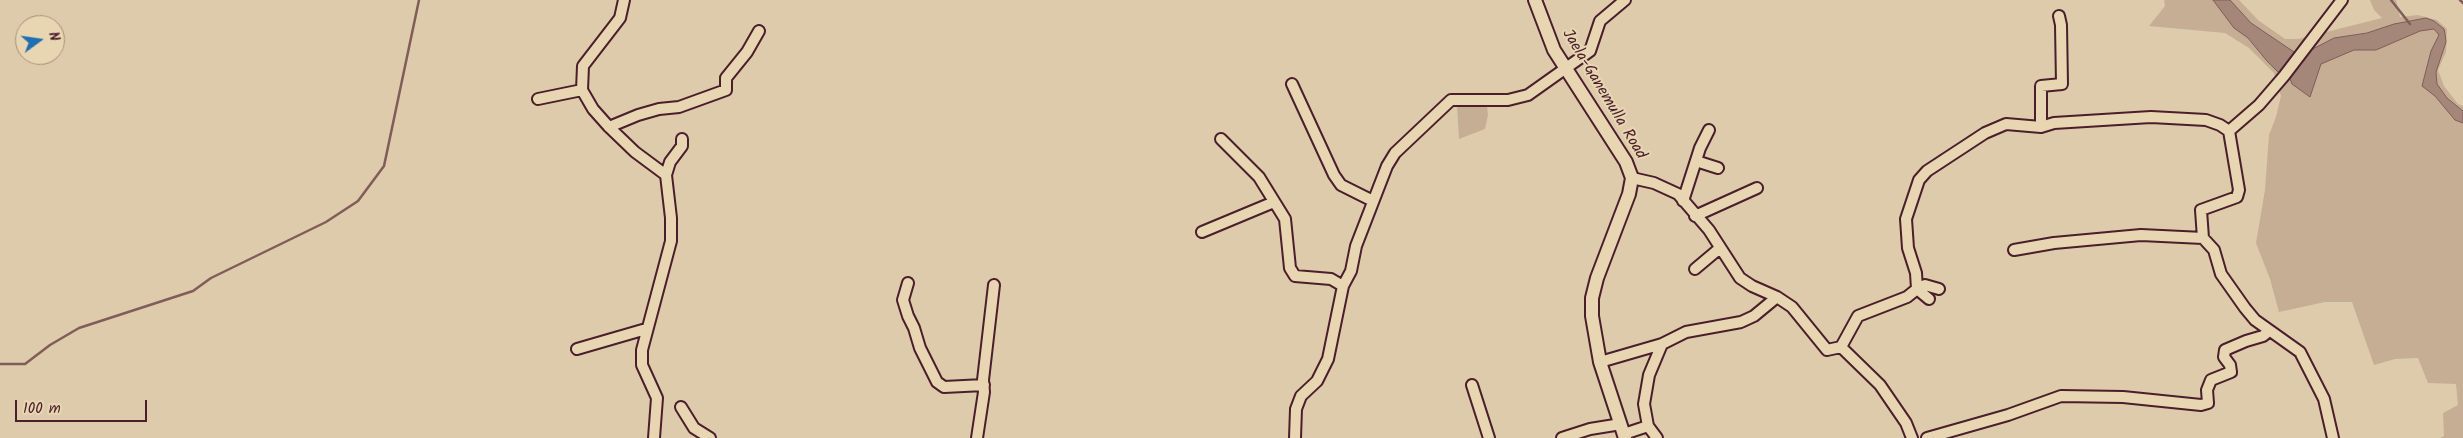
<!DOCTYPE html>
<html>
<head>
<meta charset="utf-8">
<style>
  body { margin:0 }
  #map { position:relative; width:2463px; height:438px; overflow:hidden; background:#decbab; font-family:Kalam,sans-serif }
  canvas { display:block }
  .north { position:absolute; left:15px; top:15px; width:50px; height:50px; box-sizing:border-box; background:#e8d6b3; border:1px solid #a98d7d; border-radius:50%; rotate:76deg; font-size:14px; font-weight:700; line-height:20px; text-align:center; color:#4a1f2b }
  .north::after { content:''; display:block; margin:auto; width:18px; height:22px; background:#1f6fb2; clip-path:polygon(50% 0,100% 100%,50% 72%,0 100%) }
  .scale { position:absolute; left:15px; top:400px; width:132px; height:22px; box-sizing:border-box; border:2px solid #4a1f2b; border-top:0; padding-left:6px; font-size:15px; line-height:18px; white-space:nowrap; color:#4a1f2b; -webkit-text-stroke:4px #e8d6b3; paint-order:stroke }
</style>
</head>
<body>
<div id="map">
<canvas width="2463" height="438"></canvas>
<div class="north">N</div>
<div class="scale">100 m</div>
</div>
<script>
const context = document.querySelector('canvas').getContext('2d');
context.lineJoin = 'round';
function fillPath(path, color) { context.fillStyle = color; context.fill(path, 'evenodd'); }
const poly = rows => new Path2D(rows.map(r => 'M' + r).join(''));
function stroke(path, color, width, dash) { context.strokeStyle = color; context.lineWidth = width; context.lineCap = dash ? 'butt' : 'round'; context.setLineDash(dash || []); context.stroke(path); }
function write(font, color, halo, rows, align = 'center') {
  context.font = font + ' Kalam,sans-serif'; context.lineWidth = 4; context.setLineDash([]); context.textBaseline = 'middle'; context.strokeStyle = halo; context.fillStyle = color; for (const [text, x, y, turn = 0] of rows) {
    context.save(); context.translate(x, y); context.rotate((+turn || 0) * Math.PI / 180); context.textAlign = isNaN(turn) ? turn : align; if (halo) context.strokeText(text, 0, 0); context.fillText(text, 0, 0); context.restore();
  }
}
fillPath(poly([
  [2164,0,2239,0,2258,20,2285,39,2298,39,2382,18,2374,10,2370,0,2396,0,2400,17,2418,15,2437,20,2447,29,2446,52,2438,70,2444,86,2458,104,2463,106,2463,438,2440,438,2444,436,2443,413,2458,405,2456,384,2428,383,2418,358,2395,359,2374,365,2352,302,2325,302,2279,312,2270,279,2256,243,2265,190,2269,135,2276,117,2281,96,2274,73,2249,48,2225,33,2149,26,2165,6],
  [1483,103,1487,106,1488,115,1485,129,1459,139,1457,104]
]), '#c6ae95');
const water = poly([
  [2213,0,2230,0,2251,23,2294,52,2307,52,2334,38,2367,33,2394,24,2426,18,2434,21,2444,29,2445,34,2446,42,2436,72,2437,84,2447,98,2463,111,2463,123,2455,120,2435,96,2422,86,2431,51,2439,35,2434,29,2420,31,2376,50,2354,50,2321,64,2310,97,2292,84,2289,76,2278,72,2267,61,2248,38,2234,28,2213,0]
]);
fillPath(water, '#a48778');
stroke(water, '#805d59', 1);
stroke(poly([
  [2391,0,2410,24],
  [2460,0,2463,3],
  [0,364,25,364,50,345,79,328,193,291,211,278,326,222,358,201,384,166,419,0]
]), '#805d59', 2.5);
const minor = poly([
  [624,0,620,18,583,66,582,90,593,109,609,127,635,152,666,175],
  [1292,84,1334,175,1341,185,1373,201],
  [538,99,582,90],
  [609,127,638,115,659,109,679,107,726,90,726,78,747,52,759,31],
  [2041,127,2041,86,2062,84,2061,25,2059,16],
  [2229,131,2259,105,2284,76,2342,0],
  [1221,139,1259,177,1285,219,1290,268,1295,276,1331,279,1343,286],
  [1696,161,1718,168],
  [1632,178,1654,183,1678,194,1709,230,1740,278,1752,286,1777,297,1792,307,1827,350,1841,347,1858,316,1907,297,1917,289,1916,273,1908,248,1906,219,1919,180,1927,171,1985,133,2006,124,2041,127,2054,123,2151,117,2206,120,2220,125,2229,131,2239,190,2237,197,2201,210,2203,238,2214,250,2221,274,2245,308,2255,320,2300,352,2324,399,2333,438],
  [1683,201,1700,148,1709,130],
  [1695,216,1757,188],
  [1202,232,1274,202],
  [2014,250,2054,243,2141,235,2203,238],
  [1695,269,1720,248],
  [908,283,903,300,908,316,914,328,920,348,937,382,944,387,984,385],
  [1929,299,1917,289,1925,285,1939,289],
  [1841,347,1880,385,1906,423,1912,438],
  [577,349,646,329],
  [1600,362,1662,344,1686,332,1741,322,1754,316,1777,297],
  [1472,385,1489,438],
  [681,407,694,428,710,438],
  [1624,434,1648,426],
  [654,438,657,398,642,365,642,350,671,241,671,218,666,175,670,162,682,146,682,139],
  [977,438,984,392,983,380,994,285],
  [1295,438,1296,409,1301,396,1317,381,1328,359,1343,286,1351,271,1356,246,1387,166,1395,153,1451,100,1508,100,1528,95,1590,51,1600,21,1625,0],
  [1562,438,1590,429,1621,424],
  [1657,438,1648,426,1644,404,1649,375,1662,344],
  [1927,438,2008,415,2061,396,2123,397,2201,405,2208,403,2207,390,2211,380,2231,372,2230,365,2224,357,2225,350,2246,341,2263,336,2269,331]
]);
const major = poly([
  [1535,0,1554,50,1626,162,1632,178,1629,194,1597,278,1592,298,1592,316,1600,362,1625,438]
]);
stroke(minor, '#4a1f2b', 14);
stroke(major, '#4a1f2b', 16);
stroke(minor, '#e8d6b3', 10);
stroke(major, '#e8d6b3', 12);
write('16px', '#4a1f2b', '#e8d6b3', [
  ["Jaela-Ganemulla Road",1603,95,59]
]);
</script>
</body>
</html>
